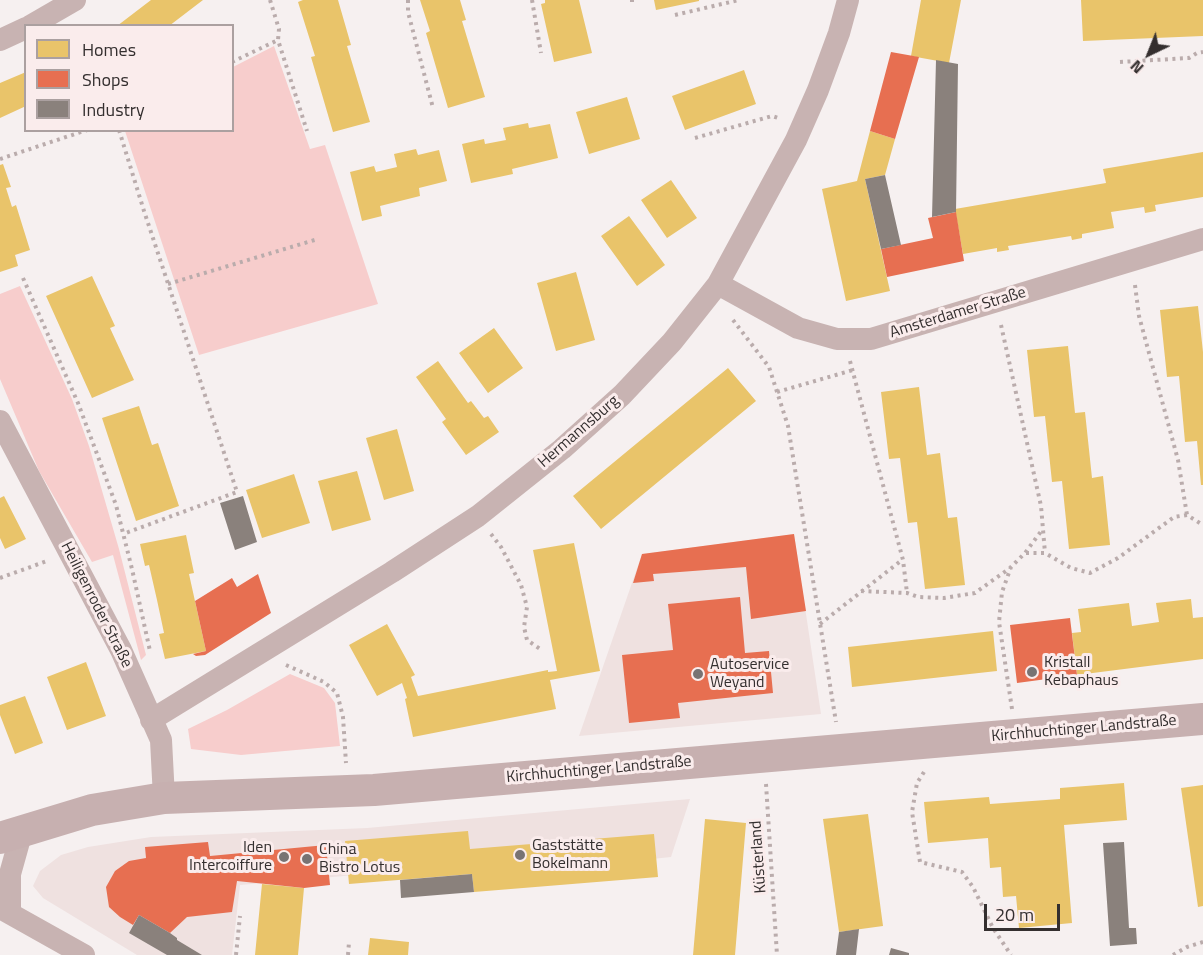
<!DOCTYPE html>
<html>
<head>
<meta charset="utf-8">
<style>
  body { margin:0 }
  #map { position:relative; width:1203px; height:955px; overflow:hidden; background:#f6f0f0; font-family:"Titillium Web",sans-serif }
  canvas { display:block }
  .legend { position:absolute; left:24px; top:24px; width:210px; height:108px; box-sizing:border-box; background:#faecec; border:2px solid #aba0a0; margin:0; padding:8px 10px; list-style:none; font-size:18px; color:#342f2f }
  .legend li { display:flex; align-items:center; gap:12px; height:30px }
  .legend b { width:30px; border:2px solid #aba0a0 }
  .north { position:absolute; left:1119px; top:24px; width:60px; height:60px; -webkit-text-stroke:4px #faecec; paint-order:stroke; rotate:223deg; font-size:16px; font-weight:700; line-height:24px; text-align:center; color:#342f2f }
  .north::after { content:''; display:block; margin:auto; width:21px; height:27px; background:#342f2f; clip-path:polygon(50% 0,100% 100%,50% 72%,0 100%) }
  .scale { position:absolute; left:984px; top:904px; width:76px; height:27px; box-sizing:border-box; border:3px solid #342f2f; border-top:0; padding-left:8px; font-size:18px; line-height:21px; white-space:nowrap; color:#342f2f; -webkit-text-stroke:4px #faecec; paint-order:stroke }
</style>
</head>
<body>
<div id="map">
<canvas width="1203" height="955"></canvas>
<ul class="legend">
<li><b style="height:16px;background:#e9c46a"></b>Homes</li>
<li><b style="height:16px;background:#e76f51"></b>Shops</li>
<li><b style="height:16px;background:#8a817c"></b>Industry</li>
</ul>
<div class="north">N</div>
<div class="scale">20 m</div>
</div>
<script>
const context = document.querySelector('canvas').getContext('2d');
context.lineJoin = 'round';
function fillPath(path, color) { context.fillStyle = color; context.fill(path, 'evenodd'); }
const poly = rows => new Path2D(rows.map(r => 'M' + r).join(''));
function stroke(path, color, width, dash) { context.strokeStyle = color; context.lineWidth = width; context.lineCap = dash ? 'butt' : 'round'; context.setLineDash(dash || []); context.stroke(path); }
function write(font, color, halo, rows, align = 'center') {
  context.font = font + ' "Titillium Web",sans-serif'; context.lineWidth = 6; context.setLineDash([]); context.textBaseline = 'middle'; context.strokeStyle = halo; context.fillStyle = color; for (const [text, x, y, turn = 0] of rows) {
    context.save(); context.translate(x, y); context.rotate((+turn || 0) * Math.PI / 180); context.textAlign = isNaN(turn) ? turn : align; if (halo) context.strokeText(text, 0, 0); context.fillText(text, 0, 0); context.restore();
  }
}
fillPath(poly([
  [794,534,821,714,579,736,642,554],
  [690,799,671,857,482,877,471,865,240,885,232,955,137,955,43,898,33,886,40,871,61,855,88,847,151,837,367,828]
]), '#efe1e0');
fillPath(poly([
  [274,46,310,149,325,145,378,304,199,355,125,131,232,130,233,67],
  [20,286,72,399,89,446,119,549,146,655,141,660,113,555,92,562,39,471,0,379,0,294],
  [290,674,324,688,335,703,340,746,241,755,191,749,188,729,227,710]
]), '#f7cdcc');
fillPath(poly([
  [151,0,203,0,169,26,117,26],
  [303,0,338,0,351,45,347,46,370,122,333,132,311,57,315,56,298,2],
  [420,0,460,0,466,20,462,21,485,97,448,108,426,33,430,31],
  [545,0,579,0,592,53,554,62,541,4,545,3],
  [654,0,699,0,699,1,656,10],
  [921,0,961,0,949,63,911,56],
  [1081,0,1203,0,1203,36,1083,41],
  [744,70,756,104,685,130,672,96],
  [26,72,26,106,0,118,0,83],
  [627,97,640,139,589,154,576,112],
  [528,123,529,128,550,124,558,158,512,169,513,174,471,183,462,144,484,139,485,144,506,140,503,128],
  [870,131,895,139,885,175,865,179,890,291,846,301,822,189,857,181],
  [416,149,418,155,439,150,447,181,419,188,420,196,380,206,382,216,362,221,350,172,374,166,376,172,397,167,394,154],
  [1203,152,1203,197,1155,205,1156,211,1145,213,1144,207,1111,212,1114,228,1082,234,1082,238,1072,240,1071,236,1008,246,1009,250,997,252,997,248,963,254,955,209,1106,183,1103,169],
  [3,164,11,187,6,188,12,207,16,205,30,250,15,255,18,266,0,272,0,165],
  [671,180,697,218,667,238,641,200],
  [629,216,665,265,637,286,601,236],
  [576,272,595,340,556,351,537,283],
  [92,276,115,326,110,328,134,380,92,398,46,296],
  [1198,306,1203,352,1203,485,1201,485,1197,441,1185,442,1179,376,1167,377,1160,310],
  [494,328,523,368,488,393,459,353],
  [1068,346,1075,413,1085,412,1092,478,1103,476,1110,545,1069,549,1062,481,1052,482,1045,416,1034,417,1027,350],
  [438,361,468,403,471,401,484,418,488,416,499,432,466,455,442,422,446,419,416,377],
  [728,368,756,401,601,529,573,496],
  [919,387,927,455,940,453,948,518,957,517,965,585,925,589,917,522,908,523,900,458,889,459,881,392],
  [139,406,152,445,158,443,179,506,136,521,102,418],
  [397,429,414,491,384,500,366,438],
  [357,471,371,520,332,531,318,481],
  [294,474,310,523,262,538,246,490],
  [4,496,26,539,5,549,0,538,0,498],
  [186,535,194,573,189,574,206,651,165,659,159,634,164,633,157,600,149,565,145,566,140,544],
  [574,543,600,671,550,680,556,709,413,737,405,699,407,698,402,683,377,696,349,645,387,624,415,675,411,677,418,696,548,670,548,672,557,671,533,550],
  [1191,599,1193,618,1203,617,1203,659,1077,675,1072,633,1081,632,1078,609,1129,603,1132,626,1159,622,1156,603],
  [993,631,997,671,852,687,848,647],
  [86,662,106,716,67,730,47,677],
  [25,696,43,743,15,754,0,715,0,705],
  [1124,783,1127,820,1064,825,1072,923,1019,928,1016,896,1003,897,1001,867,990,868,988,838,928,843,924,802,989,797,990,804,1060,799,1060,788],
  [1203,785,1203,906,1198,907,1181,788],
  [868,814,883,926,839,932,823,819],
  [705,819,746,823,735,955,693,955],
  [468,831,470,849,654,834,658,877,474,892,472,874,349,884,345,841],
  [262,884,304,888,298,955,255,955],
  [370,938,409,942,408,955,368,955]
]), '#e9c46a');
fillPath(poly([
  [891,52,919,57,895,139,870,131],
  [956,212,964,261,887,277,881,249,933,238,928,218],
  [794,534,806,611,751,619,746,567,653,574,654,581,633,583,642,554],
  [258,574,271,613,205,655,196,656,193,654,206,651,195,601,232,578,237,587],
  [740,597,745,653,769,651,773,693,678,703,680,718,629,723,622,655,673,650,668,604],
  [1070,618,1077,675,1017,683,1010,625],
  [208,842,210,856,326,845,330,885,304,888,237,881,232,912,187,917,170,933,139,915,133,925,120,917,109,907,106,887,115,871,129,861,146,858,145,847]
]), '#e76f51');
fillPath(poly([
  [936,60,958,64,956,212,932,217],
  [885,175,901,245,881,249,865,179],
  [243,496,257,542,235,550,220,503],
  [1124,842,1129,928,1136,928,1137,944,1110,946,1103,843],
  [472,874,474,892,401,898,400,880],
  [139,915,170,933,177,938,177,940,202,955,167,955,129,933],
  [859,929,856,955,836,955,839,932],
  [891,948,909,953,909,955,889,955]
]), '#8a817c');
stroke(poly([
  [270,0,279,29,278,40,307,131],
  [408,0,408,12,433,108],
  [532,0,541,53],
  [632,0,632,2],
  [675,15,739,0],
  [232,62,278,40],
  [1120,62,1189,58,1197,53,1203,52],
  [119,130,144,211,237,492,123,534],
  [695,138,772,116,781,119],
  [0,159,87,130],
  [23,278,78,403,116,505,132,569,150,651],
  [168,284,318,239],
  [1135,285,1139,316,1178,460,1187,515],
  [733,320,769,367,788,426,836,722],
  [1001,325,1041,506,1045,553],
  [850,361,903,560,907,593],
  [777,392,853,370],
  [491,534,501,547,521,585,527,607,524,627,527,640,540,649],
  [1026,553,1045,553,1071,568,1090,573,1118,558,1174,517,1187,515,1203,525],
  [0,578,47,561],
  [861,591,907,593,918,597,944,598,975,593,1010,568],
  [820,624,902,560],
  [286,665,324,682,337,693,343,717,346,763],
  [1012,709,999,622,1002,592,1011,567,1025,553,1042,530],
  [924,772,917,783,912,812,920,862,962,872,973,887,993,928,1011,955],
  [766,784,777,955],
  [236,955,240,916],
  [348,955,349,942],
  [1173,955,1187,947,1203,942]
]), '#baacac', 4, [3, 4.5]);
stroke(poly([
  [30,26,75,0],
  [0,40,26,28],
  [718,284,798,328,837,339,871,339,1203,239],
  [0,421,121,650,161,740,164,798],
  [151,720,392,572,478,516,562,449,622,395,672,342,718,284,796,140,818,90,839,33,848,0],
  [0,908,84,955],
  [10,911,10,874,22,831]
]), '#c8b3b2', 22);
stroke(poly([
  [0,838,92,810,164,798,374,790,1203,719]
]), '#c7b0b0', 32);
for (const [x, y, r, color] of [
  [1032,672,6,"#787373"],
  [698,674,6,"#787373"],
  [520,855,6,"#787373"],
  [284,857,6,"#787373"],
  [307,859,6,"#787373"]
]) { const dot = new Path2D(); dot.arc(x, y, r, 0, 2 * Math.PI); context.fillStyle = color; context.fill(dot); stroke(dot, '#faecec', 2); }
write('16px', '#342f2f', '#faecec', [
  ["Amsterdamer Straße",958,313,-17],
  ["Hermannsburg",579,432,-41],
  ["Heiligenroder Straße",96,605,63],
  ["Kirchhuchtinger Landstraße",1084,729,-5],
  ["Kirchhuchtinger Landstraße",599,770,-5],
  ["Küsterland",759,857,-94]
]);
write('16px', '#342f2f', '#faecec', [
  ["Kristall",1044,663],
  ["Kebaphaus",1044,681],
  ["Autoservice",710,665],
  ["Weyand",710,683],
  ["Gaststätte",532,846],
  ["Bokelmann",532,864],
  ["Iden",272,848,"right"],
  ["Intercoiffure",272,866,"right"],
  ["China",319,850],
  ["Bistro Lotus",319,868]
], 'left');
</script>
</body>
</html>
